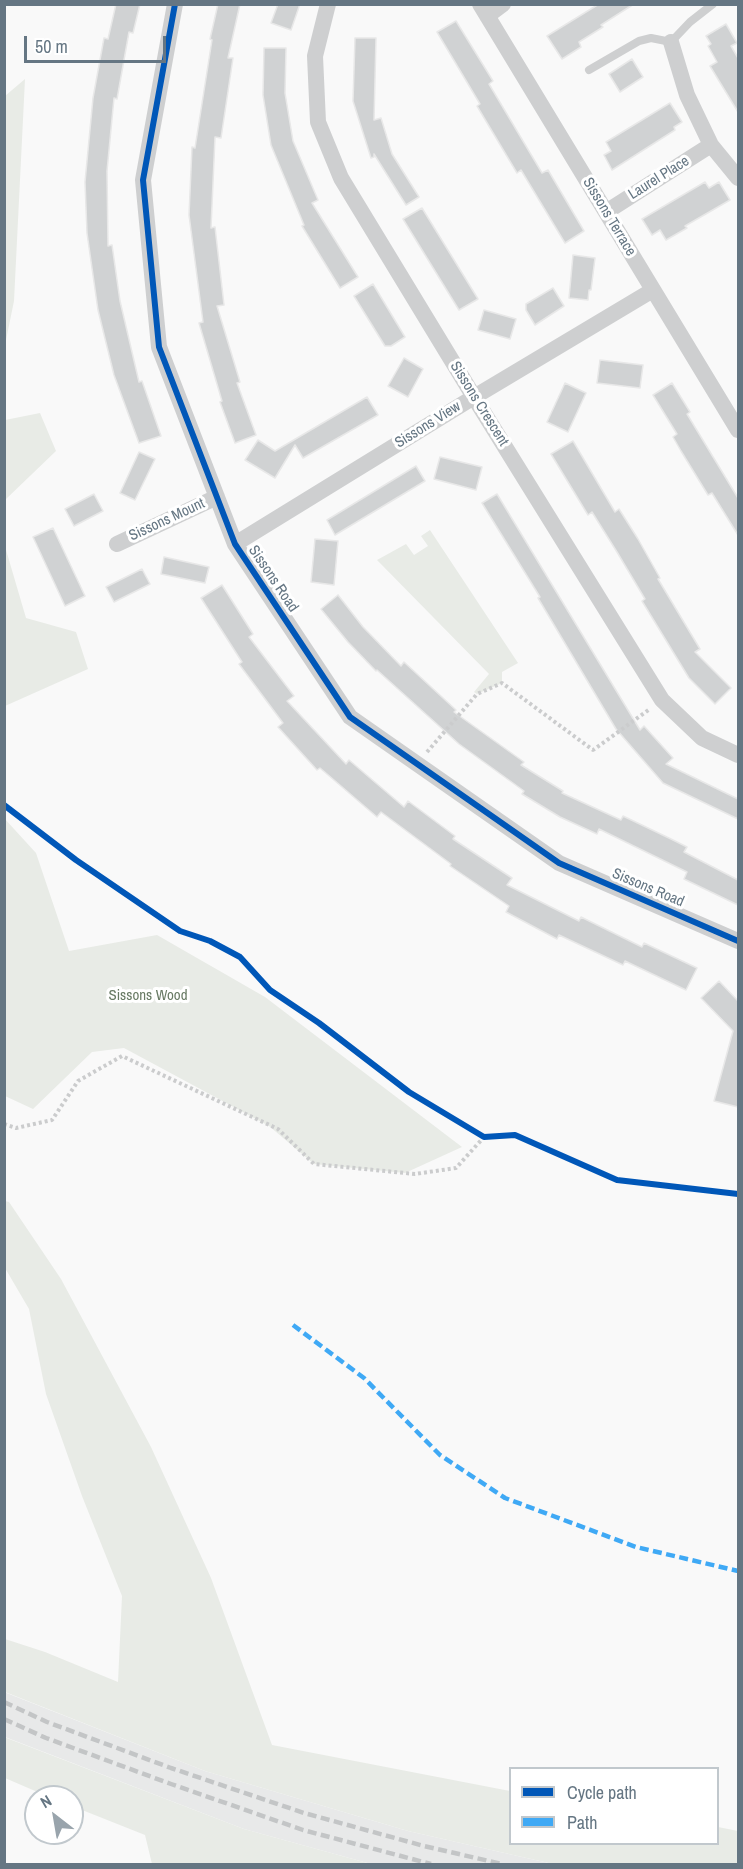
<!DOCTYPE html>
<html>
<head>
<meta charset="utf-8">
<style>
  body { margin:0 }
  #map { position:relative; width:743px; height:1869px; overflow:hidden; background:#f9f9f9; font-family:"Archivo Narrow",sans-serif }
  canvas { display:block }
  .frame { position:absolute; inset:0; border:6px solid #657683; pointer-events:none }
  .legend { position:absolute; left:509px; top:1767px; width:210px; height:78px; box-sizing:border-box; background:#fff; border:2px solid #c1c8cd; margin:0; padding:8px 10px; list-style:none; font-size:18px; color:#657683 }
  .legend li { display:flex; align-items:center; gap:12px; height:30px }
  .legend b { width:30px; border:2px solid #c1c8cd }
  .north { position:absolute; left:24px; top:1785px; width:60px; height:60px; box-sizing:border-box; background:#fff; border:2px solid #c1c8cd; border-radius:50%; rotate:329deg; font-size:16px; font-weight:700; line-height:24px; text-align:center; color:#657683 }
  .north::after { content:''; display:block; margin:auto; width:21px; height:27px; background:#99a4ac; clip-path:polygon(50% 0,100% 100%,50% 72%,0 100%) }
  .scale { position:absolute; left:24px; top:36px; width:142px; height:27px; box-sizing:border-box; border:3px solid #657683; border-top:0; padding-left:8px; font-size:18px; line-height:21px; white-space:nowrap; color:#657683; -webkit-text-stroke:4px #fff; paint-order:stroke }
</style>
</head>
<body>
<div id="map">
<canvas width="743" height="1869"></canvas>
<div class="frame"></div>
<ul class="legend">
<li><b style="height:8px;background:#0057b8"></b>Cycle path</li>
<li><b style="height:8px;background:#3fa9f5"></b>Path</li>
</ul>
<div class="north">N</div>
<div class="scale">50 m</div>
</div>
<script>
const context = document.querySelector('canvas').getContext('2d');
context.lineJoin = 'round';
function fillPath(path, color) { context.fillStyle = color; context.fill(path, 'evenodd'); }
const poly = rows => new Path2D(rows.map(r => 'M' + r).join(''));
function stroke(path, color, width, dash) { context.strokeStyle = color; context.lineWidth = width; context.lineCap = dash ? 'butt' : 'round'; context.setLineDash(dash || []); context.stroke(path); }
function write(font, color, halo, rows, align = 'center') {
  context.font = font + ' "Archivo Narrow",sans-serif'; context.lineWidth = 6; context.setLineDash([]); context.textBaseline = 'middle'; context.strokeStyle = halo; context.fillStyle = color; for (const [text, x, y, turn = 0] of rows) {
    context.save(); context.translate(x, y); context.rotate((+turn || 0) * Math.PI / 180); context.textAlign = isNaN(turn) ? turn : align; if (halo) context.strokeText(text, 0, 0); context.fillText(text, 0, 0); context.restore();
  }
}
fillPath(poly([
  [4,1692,205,1771,408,1831,553,1864,371,1864,244,1829,5,1737]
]), '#e8e9e9');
fillPath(poly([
  [25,79,14,301,5,345,5,96],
  [40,413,56,451,5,500,5,420],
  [430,530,518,663,502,672,502,683,477,694,474,692,489,674,377,560,406,544,414,555,428,546,421,536],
  [4,543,26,618,76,632,88,669,5,706],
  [4,818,36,853,69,951,157,935,265,997,462,1147,405,1173,314,1164,269,1126,124,1048,92,1052,33,1109,5,1096],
  [5,1201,9,1202,61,1279,151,1447,211,1578,272,1745,510,1791,510,1844,718,1844,718,1827,738,1831,738,1864,553,1864,408,1831,205,1771,5,1692,5,1639,45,1652,118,1682,122,1596,82,1496,46,1394,29,1309,5,1268],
  [4,1737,244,1829,371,1864,152,1864,145,1835,72,1806,72,1797,49,1797,5,1778]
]), '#e8ebe6');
const building = poly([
  [116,4,140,4,133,33,129,32,117,99,114,98,107,171,108,246,112,245,120,301,139,382,142,381,161,436,139,443,114,375,98,310,87,233,85,182,93,98,104,38,108,39,116,4],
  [218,4,240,4,228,58,233,58,221,138,215,137,211,228,215,227,224,305,217,306,240,382,237,383,256,435,235,443,220,402,222,401,199,323,203,322,189,215,192,147,195,148,212,40,210,39,218,4],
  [278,4,300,4,291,30,271,23,278,4],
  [599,4,634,4,601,25,603,27,579,42,581,47,562,59,547,36,599,4],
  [456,21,493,81,489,84,542,173,548,170,584,231,565,243,521,170,517,173,477,106,480,104,437,32,456,21],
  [726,24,737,43,731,46,738,58,738,112,710,66,717,62,708,46,711,44,706,36,726,24],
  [355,38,376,38,374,120,381,118,392,154,419,197,406,205,374,154,374,157,371,158,353,101,355,38],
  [264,48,286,48,285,93,293,141,318,200,312,203,358,277,340,288,302,226,304,225,271,145,263,95,264,48],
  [632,59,643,77,620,92,609,74,632,59],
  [670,103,682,122,674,127,675,130,612,170,604,155,611,151,606,142,670,103],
  [705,182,709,188,719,182,730,200,685,226,687,228,666,240,660,230,652,235,642,219,705,182],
  [422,208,478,299,459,310,403,219,422,208],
  [573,255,595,258,591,290,589,290,588,300,569,298,573,255],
  [373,284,405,337,391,346,385,346,354,296,373,284],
  [553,288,564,306,535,325,526,310,526,304,553,288],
  [484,310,516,319,510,339,478,330,484,310],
  [404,358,423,369,408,397,388,386,404,358],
  [600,360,643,365,640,388,597,383,600,360],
  [565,383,586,393,568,432,547,422,565,383],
  [672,383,690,412,687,414,738,498,738,535,712,493,708,495,681,451,673,437,677,434,653,395,672,383],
  [367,397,378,415,303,458,295,445,275,478,245,460,258,440,275,451,367,397],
  [573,441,615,512,619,509,638,539,660,578,658,579,700,649,695,652,731,688,715,704,689,678,642,601,645,599,617,552,592,512,588,515,551,454,573,441],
  [139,452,155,459,135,500,120,493,139,452],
  [440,457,482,467,476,490,434,479,440,457],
  [416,466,425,481,335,535,327,520,416,466],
  [94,494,103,511,74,526,65,509,94,494],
  [497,494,640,730,644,726,673,758,666,764,738,799,738,819,663,783,616,729,538,598,540,597,482,503,497,494],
  [53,528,85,596,65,606,33,537,53,528],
  [315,539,338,541,334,585,311,582,315,539],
  [164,557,209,567,205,583,161,574,164,557],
  [142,569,150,584,114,602,106,587,142,569],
  [222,585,253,634,249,637,294,696,287,701,346,764,349,760,404,807,408,801,455,836,453,839,512,878,507,885,579,921,581,917,642,947,644,943,697,968,686,990,625,961,623,965,559,935,557,939,506,912,509,906,450,866,451,864,381,812,377,817,320,768,317,770,278,727,283,723,239,664,242,662,201,598,222,585],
  [338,595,363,627,401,666,404,662,456,710,454,712,524,762,521,765,563,791,562,793,621,820,623,816,671,839,687,847,684,852,738,880,738,905,684,879,687,872,599,829,597,834,560,817,522,794,524,791,459,744,377,670,376,671,348,642,321,609,338,595],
  [719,981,738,1001,738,1107,714,1101,733,1031,701,998,719,981]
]);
fillPath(building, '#d0d2d3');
stroke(building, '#e8e8e8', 1.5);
stroke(poly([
  [427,752,477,694,502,683,593,750,650,709],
  [4,1124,16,1128,52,1120,78,1081,122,1056,278,1129,314,1164,415,1174,456,1168,484,1137]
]), '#cbcccd', 4, [3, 3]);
stroke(poly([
  [589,70,639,41,651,38,671,42,690,22,713,4]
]), '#cecfd0', 8);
stroke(poly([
  [175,4,143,180,159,347,235,544,350,717,559,863,738,941],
  [328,4,315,56,318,122,341,178,474,397,662,700,702,738,738,755],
  [480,4,738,430],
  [487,16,503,4],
  [711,145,738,178],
  [606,212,711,145,687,95,671,42],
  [117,544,217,497],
  [235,544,474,397,653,290]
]), '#cecfd0', 16);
stroke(poly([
  [4,1702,47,1722,171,1768,304,1813,424,1846,502,1864],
  [4,1719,46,1738,171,1784,303,1830,431,1864]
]), '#c3c5c6', 4.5, [9, 4.5]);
stroke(poly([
  [293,1325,364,1378,440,1455,505,1498,636,1547,738,1571]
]), '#3fa9f5', 4.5, [9, 4.5]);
stroke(poly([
  [175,4,143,180,159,347,235,544,350,717,559,863,738,941],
  [4,805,76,860,180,931,210,941,240,957,270,990,319,1023,409,1092,484,1137,515,1135,617,1180,738,1194]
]), '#0057b8', 6);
write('15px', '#657683', '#fff', [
  ["Laurel Place",659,178,-32],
  ["Sissons Terrace",609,217,59],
  ["Sissons Crescent",479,404,58],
  ["Sissons View",428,425,-32],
  ["Sissons Mount",167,520,-25],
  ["Sissons Road",273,579,56],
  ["Sissons Road",648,888,23]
]);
write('15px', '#687a64', '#fff', [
  ["Sissons Wood",148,996]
]);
</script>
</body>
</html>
